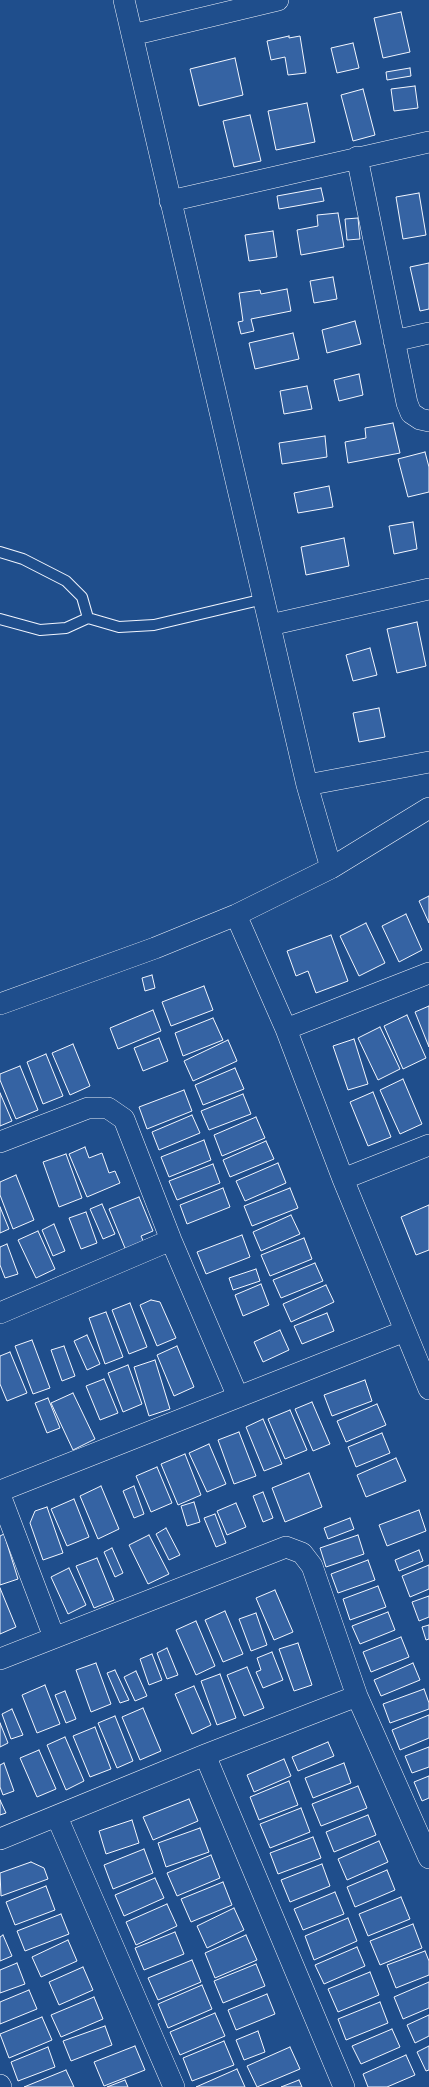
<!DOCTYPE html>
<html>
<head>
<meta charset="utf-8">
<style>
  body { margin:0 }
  canvas { display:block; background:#1f4e8c }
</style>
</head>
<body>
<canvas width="429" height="2087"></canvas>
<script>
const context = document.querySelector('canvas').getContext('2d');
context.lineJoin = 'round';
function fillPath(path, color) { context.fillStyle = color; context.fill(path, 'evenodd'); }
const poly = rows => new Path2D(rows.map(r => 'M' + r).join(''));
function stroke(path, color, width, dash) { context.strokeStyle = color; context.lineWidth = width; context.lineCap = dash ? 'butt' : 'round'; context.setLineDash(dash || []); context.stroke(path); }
const building = poly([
  [401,12,410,52,383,58,374,18,401,12],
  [289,36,289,38,300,36,306,73,288,75,285,57,271,60,267,41,289,36],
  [353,43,359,68,337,73,331,48,353,43],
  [235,58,243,95,199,106,190,69,235,58],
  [410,68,411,76,387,80,386,72,410,68],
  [415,86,418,108,394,111,391,89,415,86],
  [363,89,375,135,353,141,341,95,363,89],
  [307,103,315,142,276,150,268,111,307,103],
  [250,115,261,161,234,167,223,121,250,115],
  [321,188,324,201,279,209,277,196,321,188],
  [419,193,426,235,403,239,396,197,419,193],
  [338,213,344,247,301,255,297,230,318,226,317,215,338,213],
  [358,218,360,239,347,240,345,219,358,218],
  [273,231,277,257,249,261,245,235,273,231],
  [429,263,429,309,420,311,410,267,429,263],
  [333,277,337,299,314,303,310,281,333,277],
  [287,289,291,311,251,319,254,331,241,334,238,322,243,321,239,293,260,290,261,294,287,289],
  [355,321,361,344,327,353,322,330,355,321],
  [293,333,299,359,255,369,249,343,293,333],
  [359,374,363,395,339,401,334,380,359,374],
  [307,386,312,409,284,414,280,391,307,386],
  [393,423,400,453,348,463,345,442,366,438,365,428,393,423],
  [325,436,327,457,282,464,279,443,325,436],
  [425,452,429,467,429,492,408,497,398,459,425,452],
  [329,486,333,507,298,513,294,493,329,486],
  [413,522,417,549,394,554,389,526,413,522],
  [344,538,349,566,306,575,301,547,344,538],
  [417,622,426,666,397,673,387,629,417,622],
  [370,648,377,675,353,681,346,655,370,648],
  [379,708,385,737,359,742,353,713,379,708],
  [429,896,429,923,419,901,429,896],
  [406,914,422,950,399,962,382,926,406,914],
  [366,923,385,963,359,976,340,936,366,923],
  [331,935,348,981,316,993,308,971,296,976,287,951,331,935],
  [152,975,155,988,145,991,142,978,152,975],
  [204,986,213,1010,171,1026,162,1002,204,986],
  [429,1006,429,1047,415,1012,429,1006],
  [153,1010,161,1031,118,1049,110,1028,153,1010],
  [407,1015,426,1058,403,1069,384,1026,407,1015],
  [213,1018,223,1040,183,1056,175,1033,213,1018],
  [380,1027,400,1069,378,1080,358,1038,380,1027],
  [159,1038,168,1061,143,1071,134,1048,159,1038],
  [354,1039,368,1084,348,1090,333,1046,354,1039],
  [228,1040,237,1061,193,1081,184,1061,228,1040],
  [73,1044,90,1086,70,1095,52,1053,73,1044],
  [46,1054,63,1096,43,1104,27,1062,46,1054],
  [20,1066,38,1110,16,1119,0,1080,0,1074,20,1066],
  [235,1068,244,1089,203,1105,195,1085,235,1068],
  [403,1079,422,1124,400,1134,380,1090,403,1079],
  [184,1090,192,1111,147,1129,139,1107,184,1090],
  [373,1092,391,1137,368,1146,350,1102,373,1092],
  [0,1093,12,1121,0,1126,0,1093],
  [243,1094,251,1114,209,1130,201,1111,243,1094],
  [192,1115,200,1133,159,1150,152,1132,192,1115],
  [256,1117,265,1138,222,1156,214,1135,256,1117],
  [204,1140,211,1160,169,1177,161,1157,204,1140],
  [266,1141,274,1159,230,1177,223,1160,266,1141],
  [85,1147,89,1158,102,1153,109,1173,115,1171,120,1183,87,1197,69,1154,85,1147],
  [66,1154,82,1198,59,1207,43,1162,66,1154],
  [278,1163,286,1183,245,1201,236,1181,278,1163],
  [213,1164,220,1183,177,1200,169,1181,213,1164],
  [16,1175,34,1220,13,1229,0,1195,0,1182,16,1175],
  [223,1188,230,1207,187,1224,180,1205,223,1188],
  [290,1188,298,1208,252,1226,244,1206,290,1188],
  [139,1197,153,1231,141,1236,145,1245,127,1253,109,1209,139,1197],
  [102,1204,115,1234,103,1239,90,1209,102,1204],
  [429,1205,429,1250,416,1255,401,1217,429,1205],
  [0,1207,9,1229,0,1233,0,1207],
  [86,1212,97,1243,81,1249,69,1218,86,1212],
  [291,1215,300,1234,261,1251,253,1232,291,1215],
  [54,1224,65,1251,53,1256,42,1230,54,1224],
  [38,1231,55,1269,36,1278,18,1240,38,1231],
  [242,1235,250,1257,206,1274,197,1252,242,1235],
  [304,1238,312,1259,270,1276,261,1255,304,1238],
  [7,1244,18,1274,5,1278,0,1265,0,1247,7,1244],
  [315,1263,323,1281,281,1298,273,1280,315,1263],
  [256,1269,260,1281,233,1290,229,1278,256,1269],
  [261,1284,269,1305,243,1316,235,1295,261,1284],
  [326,1285,334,1302,291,1322,283,1304,326,1285],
  [151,1300,160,1302,176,1338,157,1346,140,1305,151,1300],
  [130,1303,147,1347,129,1354,112,1310,130,1303],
  [106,1312,123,1357,105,1364,89,1318,106,1312],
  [327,1313,334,1331,302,1344,294,1326,327,1313],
  [280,1330,289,1350,263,1362,254,1342,280,1330],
  [87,1335,100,1364,87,1370,74,1341,87,1335],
  [32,1340,50,1388,33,1394,15,1346,32,1340],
  [64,1346,75,1376,62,1381,51,1350,64,1346],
  [177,1346,194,1387,174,1396,157,1355,177,1346],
  [10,1352,27,1393,7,1401,0,1384,0,1356,10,1352],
  [155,1360,170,1409,149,1416,134,1367,155,1360],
  [128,1365,142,1404,123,1412,108,1373,128,1365],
  [104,1379,118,1413,100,1420,86,1386,104,1379],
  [365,1380,372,1401,332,1416,324,1395,365,1380],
  [73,1393,95,1439,73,1450,51,1403,73,1393],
  [48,1398,60,1428,47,1433,35,1403,48,1398],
  [312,1402,330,1444,313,1451,295,1409,312,1402],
  [377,1404,386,1425,346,1442,337,1421,377,1404],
  [290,1410,307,1450,285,1459,268,1419,290,1410],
  [263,1419,282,1464,264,1471,246,1427,263,1419],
  [239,1432,256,1476,234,1484,218,1440,239,1432],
  [382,1433,390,1453,356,1467,348,1447,382,1433],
  [209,1444,226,1484,207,1492,189,1453,209,1444],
  [185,1454,201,1495,178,1505,161,1464,185,1454],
  [396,1458,406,1481,366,1497,357,1475,396,1458],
  [157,1467,172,1503,151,1512,136,1476,157,1467],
  [309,1473,322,1507,285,1522,272,1488,309,1473],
  [101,1486,119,1529,98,1539,80,1496,101,1486],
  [134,1486,144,1514,134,1518,123,1491,134,1486],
  [263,1492,273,1518,263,1522,253,1496,263,1492],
  [74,1499,89,1537,67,1546,51,1509,74,1499],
  [194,1502,200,1522,187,1526,181,1506,194,1502],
  [236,1503,246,1527,227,1535,217,1511,236,1503],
  [47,1507,63,1553,43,1560,30,1523,35,1511,47,1507],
  [419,1510,426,1531,387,1546,379,1525,419,1510],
  [215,1514,226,1543,216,1547,204,1518,215,1514],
  [350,1518,354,1529,328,1539,324,1528,350,1518],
  [166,1528,180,1555,169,1560,156,1534,166,1528],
  [4,1534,18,1579,0,1585,0,1536,4,1534],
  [149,1535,169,1574,148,1584,129,1545,149,1535],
  [358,1535,364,1554,326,1567,320,1548,358,1535],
  [112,1548,123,1573,115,1577,104,1552,112,1548],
  [419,1550,423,1561,399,1571,395,1560,419,1550],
  [97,1558,114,1600,94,1608,76,1566,97,1558],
  [368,1560,375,1580,338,1593,331,1574,368,1560],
  [429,1565,429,1589,410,1597,402,1576,429,1565],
  [69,1568,86,1605,68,1614,51,1577,69,1568],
  [378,1586,386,1607,350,1620,343,1599,378,1586],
  [0,1588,16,1627,0,1634,0,1588],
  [275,1590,293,1632,274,1640,256,1598,275,1590],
  [429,1596,429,1617,419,1621,412,1602,429,1596],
  [225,1611,243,1654,223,1662,205,1620,225,1611],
  [388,1612,395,1630,360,1644,352,1626,388,1612],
  [256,1613,267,1645,251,1651,239,1619,256,1613],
  [196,1621,215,1666,196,1675,176,1630,196,1621],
  [429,1625,429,1639,426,1640,422,1627,429,1625],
  [401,1637,409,1657,371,1672,363,1652,401,1637],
  [298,1643,312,1685,294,1691,279,1649,298,1643],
  [167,1648,178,1675,167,1679,157,1653,167,1648],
  [272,1652,283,1680,263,1688,256,1672,261,1670,257,1658,272,1652],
  [152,1654,162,1680,149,1685,140,1659,152,1654],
  [96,1663,111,1704,91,1712,76,1670,96,1663],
  [413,1663,420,1680,381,1696,374,1680,413,1663],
  [247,1667,264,1708,244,1716,227,1675,247,1667],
  [115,1670,129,1700,120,1703,107,1673,115,1670],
  [136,1671,147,1696,135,1701,124,1677,136,1671],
  [220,1674,236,1718,217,1725,201,1681,220,1674],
  [45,1685,60,1724,37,1733,22,1695,45,1685],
  [194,1686,211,1725,192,1734,175,1694,194,1686],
  [424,1689,429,1703,429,1709,390,1723,383,1704,424,1689],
  [65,1691,76,1719,66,1723,55,1695,65,1691],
  [143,1708,161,1751,140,1760,122,1717,143,1708],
  [12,1709,23,1735,11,1739,2,1714,12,1709],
  [429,1715,429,1738,400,1750,392,1730,429,1715],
  [115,1716,133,1761,117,1768,98,1723,115,1716],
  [0,1723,8,1743,0,1747,0,1723],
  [95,1727,111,1769,90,1777,73,1736,95,1727],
  [65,1737,84,1781,66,1790,47,1745,65,1737],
  [328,1742,334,1756,298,1771,292,1757,328,1742],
  [429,1747,429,1767,412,1773,405,1756,429,1747],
  [39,1750,56,1789,37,1797,20,1758,39,1750],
  [284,1759,291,1776,254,1792,247,1775,284,1759],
  [4,1763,14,1791,3,1795,0,1787,0,1765,4,1763],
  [344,1763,351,1783,313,1798,305,1778,344,1763],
  [429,1776,429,1798,422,1801,414,1782,429,1776],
  [289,1781,298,1805,259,1820,250,1797,289,1781],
  [358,1786,367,1808,321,1826,312,1804,358,1786],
  [189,1799,198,1821,153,1840,143,1817,189,1799],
  [0,1800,6,1813,0,1815,0,1800],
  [301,1808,310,1832,270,1848,260,1824,301,1808],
  [368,1815,376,1835,334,1852,326,1832,368,1815],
  [132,1820,139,1843,106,1854,99,1831,132,1820],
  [200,1828,209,1852,166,1867,158,1843,200,1828],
  [313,1837,321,1858,278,1874,270,1853,313,1837],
  [379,1841,388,1862,347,1880,338,1859,379,1841],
  [144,1849,153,1873,113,1889,104,1865,144,1849],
  [211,1855,220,1878,177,1896,167,1873,211,1855],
  [31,1862,44,1868,48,1879,1,1896,0,1873,31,1862],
  [322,1864,330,1886,290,1902,281,1880,322,1864],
  [387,1870,395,1890,355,1907,347,1887,387,1870],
  [155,1878,164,1898,124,1916,115,1895,155,1878],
  [223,1882,232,1905,191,1922,181,1899,223,1882],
  [46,1886,55,1910,15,1925,6,1902,46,1886],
  [335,1892,344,1914,303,1930,294,1909,335,1892],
  [401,1897,410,1919,368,1936,359,1914,401,1897],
  [167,1904,177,1926,136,1945,126,1922,167,1904],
  [234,1908,244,1930,207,1948,197,1926,234,1908],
  [61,1914,69,1934,25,1951,17,1931,61,1914],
  [348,1918,357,1941,314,1960,305,1936,348,1918],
  [413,1924,422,1948,380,1965,370,1941,413,1924],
  [175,1932,184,1954,144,1970,135,1948,175,1932],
  [3,1935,12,1956,0,1961,0,1937,3,1935],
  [246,1935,257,1960,215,1978,205,1953,246,1935],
  [68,1940,77,1961,41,1977,32,1957,68,1940],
  [357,1947,365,1966,324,1984,315,1965,357,1947],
  [425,1951,429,1961,429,1975,396,1988,387,1965,425,1951],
  [192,1960,201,1982,158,2000,148,1978,192,1960],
  [17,1963,25,1984,0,1993,0,1970,17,1963],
  [256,1964,265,1986,223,2003,214,1981,256,1964],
  [83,1967,93,1990,59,2005,49,1982,83,1967],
  [370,1972,379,1995,338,2012,328,1989,370,1972],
  [429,1982,429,2008,403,2019,394,1997,429,1982],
  [202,1985,212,2009,168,2028,158,2004,202,1985],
  [29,1990,37,2009,0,2024,0,2002,29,1990],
  [267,1994,275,2014,236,2030,228,2010,267,1994],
  [94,1997,103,2019,61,2037,51,2015,94,1997],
  [380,2002,388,2023,346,2040,338,2019,380,2002],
  [215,2013,225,2036,180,2055,170,2032,215,2013],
  [429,2015,429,2036,415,2043,407,2025,429,2015],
  [42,2017,52,2040,9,2058,0,2034,42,2017],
  [105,2026,112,2045,71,2061,63,2041,105,2026],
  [392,2029,400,2047,361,2064,352,2046,392,2029],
  [258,2031,265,2052,244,2060,236,2040,258,2031],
  [224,2041,234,2065,192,2081,183,2058,224,2041],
  [135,2046,145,2070,104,2086,94,2062,135,2046],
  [429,2046,429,2070,426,2071,417,2052,429,2046],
  [48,2047,55,2067,18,2081,11,2062,48,2047],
  [290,2047,300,2069,257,2087,247,2066,290,2047],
  [406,2055,415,2075,387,2087,368,2087,363,2074,406,2055],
  [237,2069,245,2087,196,2087,237,2069],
  [66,2070,74,2087,24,2087,66,2070],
  [125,2080,128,2087,107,2087,125,2080],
  [299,2080,302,2087,281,2087,299,2080]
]);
fillPath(building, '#3563a3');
stroke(building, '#f2f6ff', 1);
const service = poly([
  [0,552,23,559,66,581,82,597,88,618],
  [0,619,40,630,66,628,88,618,119,627,154,625,264,599]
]);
const minor = poly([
  [124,0,307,785,331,868],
  [132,35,278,0],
  [357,157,407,403,411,413,420,419,429,421],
  [170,201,429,142],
  [394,341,429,333],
  [270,625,429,589],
  [307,785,429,762],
  [236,915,286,1029,343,1179,429,1389],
  [0,1004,155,948,236,915,331,868,429,808],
  [286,1029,429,973],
  [0,1142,88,1108,108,1108,124,1119,171,1240,238,1397],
  [343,1179,429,1145],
  [0,1313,171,1240],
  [0,1491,405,1331],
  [0,1495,54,1637],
  [0,1659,286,1547,302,1553,312,1566,357,1696,429,1858],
  [205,1755,344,2087],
  [57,1817,174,2087],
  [0,1839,205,1755,357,1696],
  [0,2085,1,2087]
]);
stroke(service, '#f2f6ff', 12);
stroke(minor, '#f2f6ff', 22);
stroke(service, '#1f4e8c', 10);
stroke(minor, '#1f4e8c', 21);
</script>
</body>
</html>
